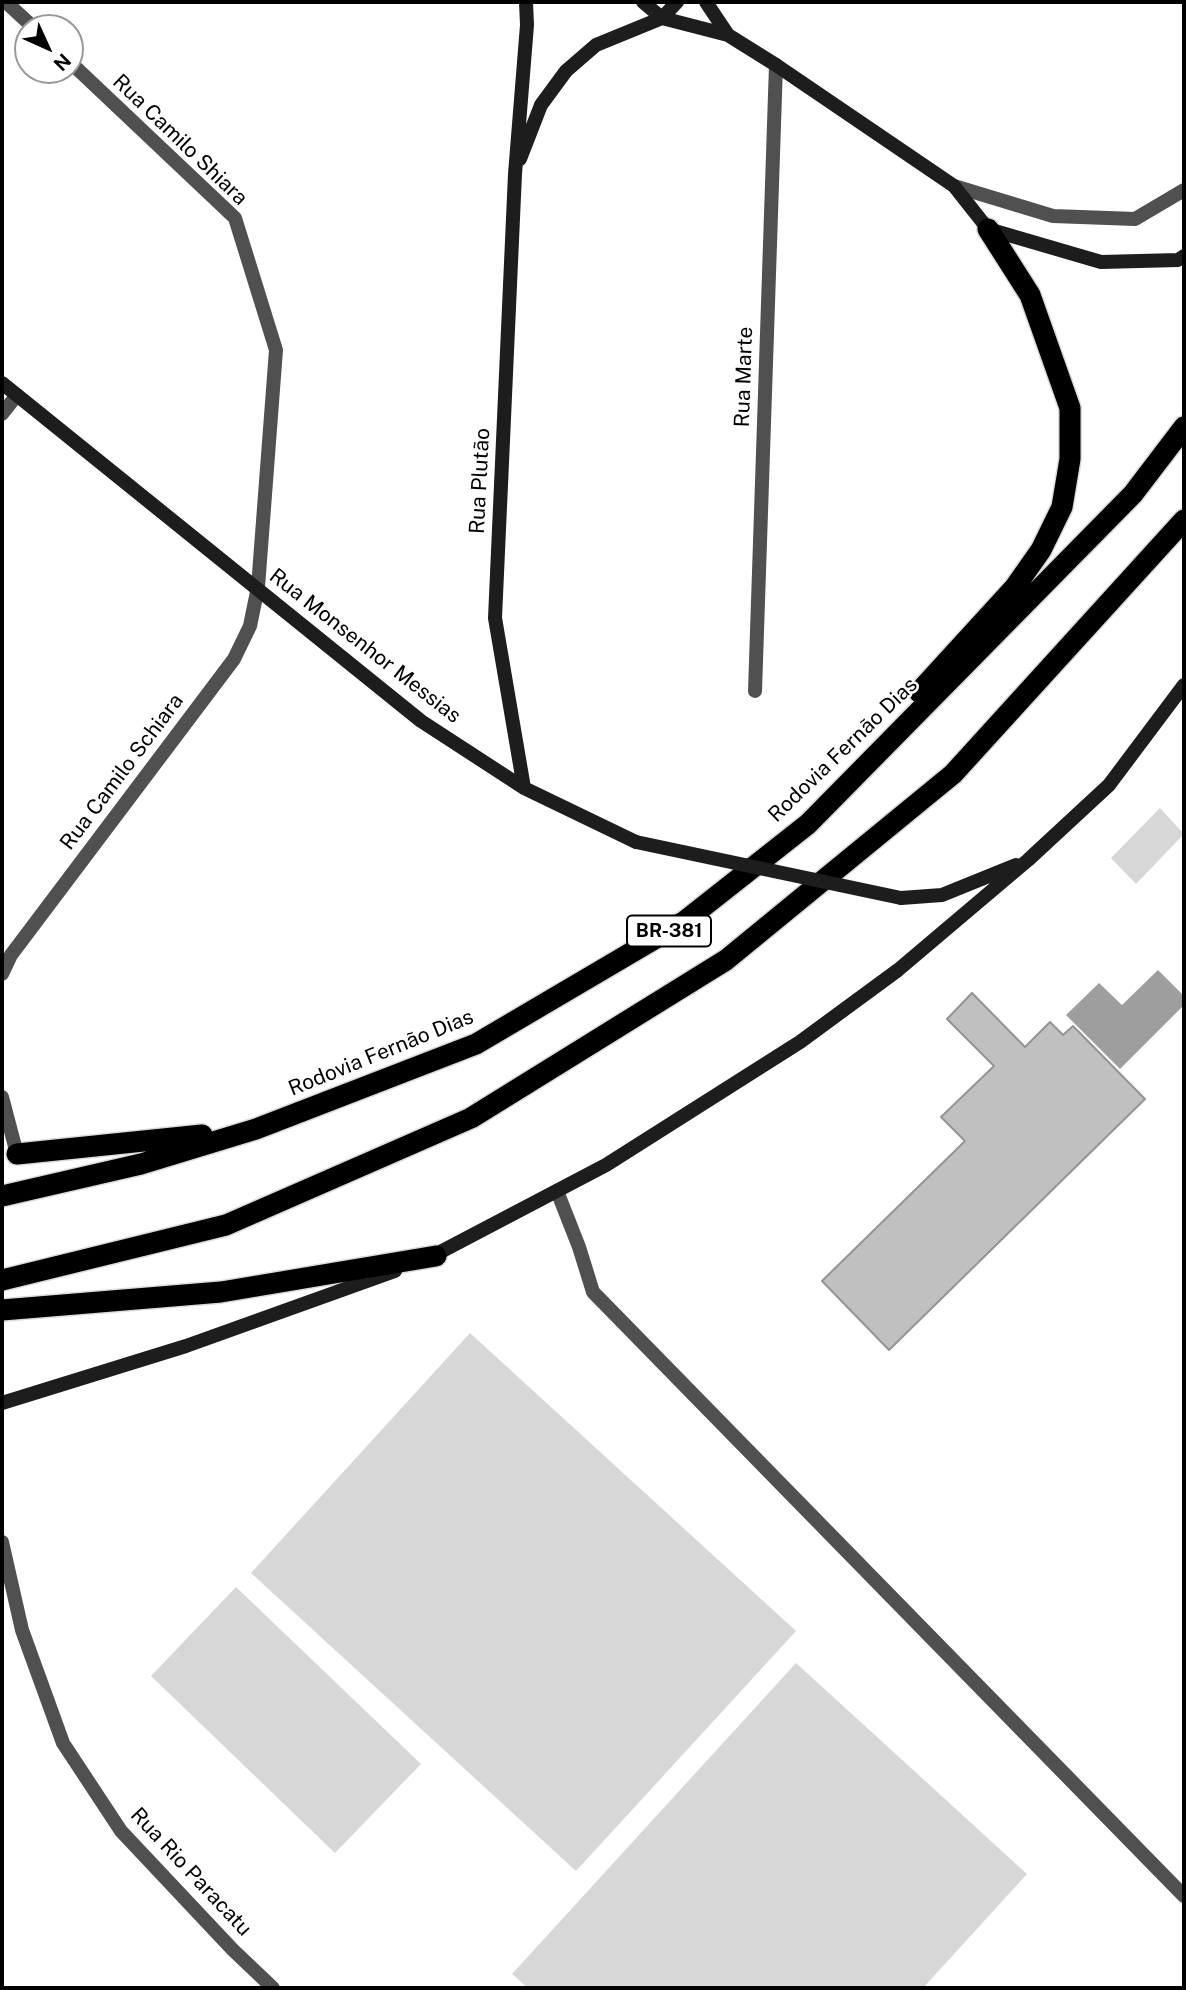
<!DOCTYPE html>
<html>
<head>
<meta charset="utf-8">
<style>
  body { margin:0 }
  #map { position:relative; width:1186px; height:1990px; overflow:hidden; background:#fff; font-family:"Public Sans",sans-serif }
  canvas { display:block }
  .frame { position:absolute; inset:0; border:4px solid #000; pointer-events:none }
  .north { position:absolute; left:14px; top:14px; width:70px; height:70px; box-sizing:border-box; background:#fff; border:2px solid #999; border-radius:50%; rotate:135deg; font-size:19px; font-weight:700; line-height:28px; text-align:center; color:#000 }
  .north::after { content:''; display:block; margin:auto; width:24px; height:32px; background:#000; clip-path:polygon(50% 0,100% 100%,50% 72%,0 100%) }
</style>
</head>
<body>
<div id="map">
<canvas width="1186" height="1990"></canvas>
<div class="frame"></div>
<div class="north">N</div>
</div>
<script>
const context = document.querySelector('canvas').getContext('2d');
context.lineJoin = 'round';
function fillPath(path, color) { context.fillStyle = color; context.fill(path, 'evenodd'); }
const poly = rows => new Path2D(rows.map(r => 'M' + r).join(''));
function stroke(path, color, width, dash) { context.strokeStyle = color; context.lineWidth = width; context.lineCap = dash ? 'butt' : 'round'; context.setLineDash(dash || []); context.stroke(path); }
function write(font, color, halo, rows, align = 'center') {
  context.font = font + ' "Public Sans",sans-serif'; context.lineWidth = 5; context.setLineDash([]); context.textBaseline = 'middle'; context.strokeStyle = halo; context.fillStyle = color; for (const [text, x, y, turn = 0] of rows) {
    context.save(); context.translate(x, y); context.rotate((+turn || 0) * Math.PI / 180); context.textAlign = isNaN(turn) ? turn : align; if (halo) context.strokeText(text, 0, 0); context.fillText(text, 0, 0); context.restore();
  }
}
fillPath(poly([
  [1160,808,1184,834,1136,884,1111,858],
  [470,1333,796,1631,576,1871,251,1573],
  [236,1587,421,1764,335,1853,151,1676],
  [796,1663,1027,1874,923,1988,528,1988,512,1974]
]), '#d7d7d7');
fillPath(poly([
  [1158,970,1184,996,1184,1005,1120,1069,1066,1015,1099,983,1122,1005]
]), '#9e9e9e');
const building = poly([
  [972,993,1025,1047,1050,1022,1063,1035,1073,1026,1145,1099,889,1350,822,1281,965,1141,941,1117,994,1066,947,1019,972,993]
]);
fillPath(building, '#c0c0c0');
stroke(building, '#949494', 2);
const highway = poly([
  [919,692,1015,587,1041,550,1062,507,1070,459,1070,408,1030,295,988,229],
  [17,1154,202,1135],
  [2,1196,141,1164,256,1129,476,1044,685,921,808,824,1133,494,1184,427],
  [2,1280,226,1225,471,1118,726,960,953,774,1184,520],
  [2,1310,221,1292,436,1256]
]);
stroke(highway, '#dbdbdb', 24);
stroke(poly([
  [557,1191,579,1247,593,1292,1184,1896]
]), '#505050', 14);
stroke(poly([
  [6,2,34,28],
  [954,186,1053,216,1135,219,1184,190],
  [2,414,17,395],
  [755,691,776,65],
  [2,974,11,955,234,659,250,626,258,587,276,350,235,218,70,62],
  [2,1097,17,1154],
  [2,1542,22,1630,63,1743,121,1831,233,1950,273,1988]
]), '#505050', 14);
stroke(poly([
  [643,2,662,18,728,35,776,65,954,186,988,229,1101,262,1178,260,1184,256],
  [706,2,728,35],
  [520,159,541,105,566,71,596,45,662,18,677,2],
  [2,383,421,721,524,788,636,842],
  [524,788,495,618,515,174,527,25,526,2],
  [901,898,942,895,1016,865],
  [427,1259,606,1165,800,1042,898,970,1028,860,1109,785,1184,685],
  [2,1403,186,1346,395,1271]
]), '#1d1d1d', 14);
stroke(highway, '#000', 21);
stroke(poly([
  [636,842,901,898]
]), '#1d1d1d', 14);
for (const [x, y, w] of [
  [669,931,84]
]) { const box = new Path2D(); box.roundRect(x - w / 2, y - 15.5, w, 31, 5); context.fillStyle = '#fff'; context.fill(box); stroke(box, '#000', 2); }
write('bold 19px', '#000', null, [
  ["BR-381",669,931]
]);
write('21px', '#000', '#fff', [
  ["Rua Camilo Shiara",180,140,44],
  ["Rua Marte",744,377,-88],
  ["Rua Plutão",480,481,-87],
  ["Rua Monsenhor Messias",365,646,38],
  ["Rodovia Fernão Dias",843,750,-44],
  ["Rua Camilo Schiara",122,772,-53],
  ["Rodovia Fernão Dias",381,1053,-22],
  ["Rua Rio Paracatu",191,1872,47]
]);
</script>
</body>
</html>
